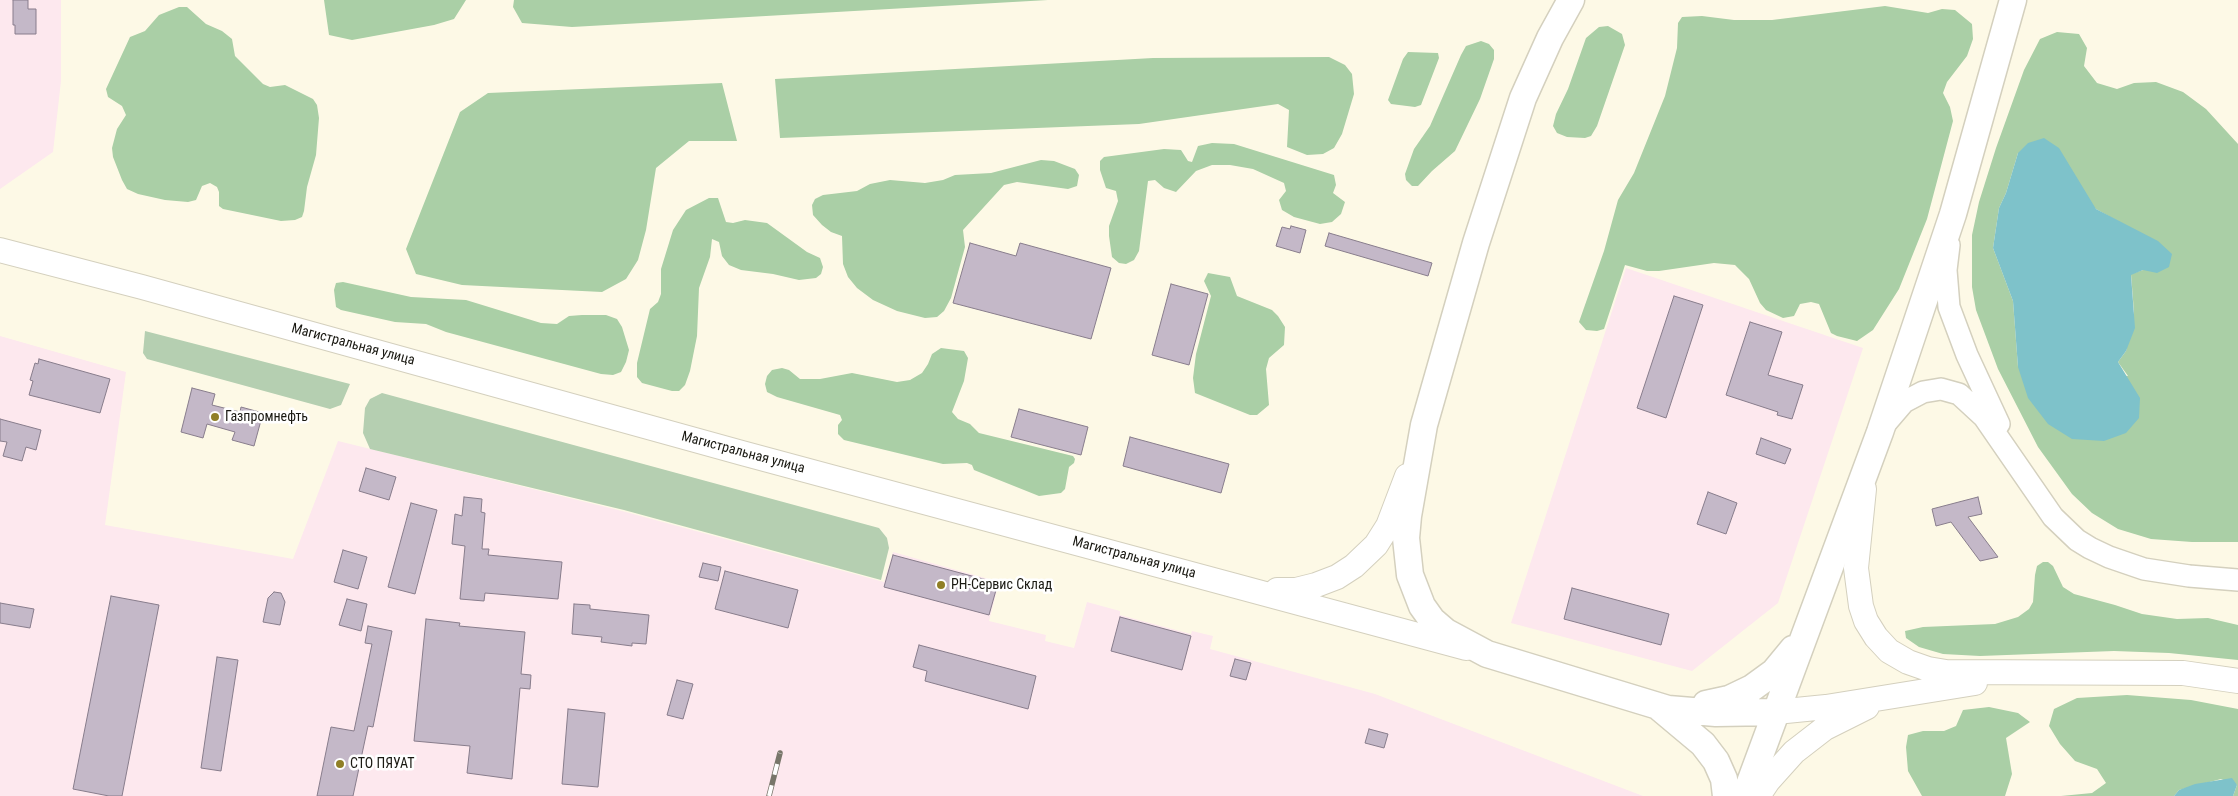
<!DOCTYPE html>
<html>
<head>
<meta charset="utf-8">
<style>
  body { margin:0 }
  canvas { display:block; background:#fdf9e6 }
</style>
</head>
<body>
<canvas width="2238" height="796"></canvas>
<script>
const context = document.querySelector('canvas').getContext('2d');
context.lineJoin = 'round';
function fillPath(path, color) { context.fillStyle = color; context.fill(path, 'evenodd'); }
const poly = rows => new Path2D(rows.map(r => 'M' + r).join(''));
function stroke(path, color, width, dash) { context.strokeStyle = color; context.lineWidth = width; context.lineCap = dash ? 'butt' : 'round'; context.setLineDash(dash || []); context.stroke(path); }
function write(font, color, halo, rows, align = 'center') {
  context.font = font + ' "Roboto Condensed",sans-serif'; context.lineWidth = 5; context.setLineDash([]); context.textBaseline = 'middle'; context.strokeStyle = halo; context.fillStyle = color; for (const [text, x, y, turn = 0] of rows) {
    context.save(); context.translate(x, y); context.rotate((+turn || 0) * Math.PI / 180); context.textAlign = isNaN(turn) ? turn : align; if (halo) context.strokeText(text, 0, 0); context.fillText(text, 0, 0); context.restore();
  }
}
fillPath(poly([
  [0,0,61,0,61,81,53,152,0,189],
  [1626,268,1863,348,1778,603,1692,671,1511,623],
  [0,336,126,372,105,525,293,559,338,441,622,511,884,582,893,552,999,582,989,621,1046,635,1045,641,1074,648,1087,602,1120,611,1120,615,1191,634,1192,631,1213,636,1210,649,1375,694,1643,796,0,796]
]), '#fde8ee');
fillPath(poly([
  [145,331,350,384,341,405,330,409,147,359,143,353],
  [382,393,879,528,887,538,889,548,881,580,624,510,370,449,363,433,365,408,370,399]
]), '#b5cfb1');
fillPath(poly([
  [324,0,466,0,454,19,434,25,352,40,329,35],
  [514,0,1048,0,572,27,522,23,513,7],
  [1885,6,1928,13,1942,9,1955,10,1972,24,1973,39,1967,56,1947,82,1943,93,1950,107,1953,121,1927,219,1899,289,1873,330,1857,341,1837,336,1831,333,1819,304,1811,302,1800,304,1794,316,1783,318,1766,310,1760,303,1749,279,1735,265,1714,263,1659,271,1647,271,1625,265,1604,329,1597,331,1586,330,1579,322,1604,251,1618,200,1634,173,1665,96,1677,48,1678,23,1682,17,1702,16,1734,20,1772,20],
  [179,7,187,7,206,24,222,31,232,39,235,56,263,84,270,87,285,85,313,99,317,105,319,118,316,155,307,187,304,211,302,217,295,220,281,221,223,209,219,206,219,192,217,187,210,183,202,186,196,200,188,202,165,200,138,194,127,189,122,180,113,157,112,148,117,129,126,115,122,106,108,97,106,89,130,37,145,31,159,15],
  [1608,26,1622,34,1625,45,1597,126,1591,136,1585,138,1567,137,1557,133,1553,126,1556,114,1568,89,1586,38,1599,27],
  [2057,32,2079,34,2087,48,2084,66,2097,83,2117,89,2134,83,2156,82,2183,92,2206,109,2238,144,2238,542,2192,542,2151,539,2118,529,2092,513,2072,494,2038,447,1998,369,1976,310,1972,287,1972,235,1979,202,1996,148,2024,70,2040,39],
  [2018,153,2096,209,2130,228,2143,270,2131,274,2134,312,2126,351,2118,362,2128,376,2018,367,2013,301,1993,248,1999,208,2006,193],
  [1481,41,1489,44,1494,50,1494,59,1480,99,1455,151,1432,171,1418,186,1412,186,1406,180,1405,174,1414,149,1430,126,1461,55,1466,46],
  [1408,52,1438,53,1439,58,1421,105,1415,107,1391,104,1388,100,1403,59],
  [1329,57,1345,65,1352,74,1354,94,1342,134,1334,148,1323,154,1307,155,1287,147,1289,110,1278,104,1139,124,780,138,775,79,1153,58],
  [722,83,737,141,689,141,656,168,646,230,638,260,626,279,602,292,462,285,416,274,406,249,460,112,488,93],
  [1212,143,1234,144,1334,175,1336,185,1333,193,1345,202,1341,214,1332,222,1320,224,1294,217,1282,210,1279,200,1286,191,1284,183,1253,169,1230,165,1212,165,1196,171,1176,192,1164,188,1155,180,1148,181,1139,251,1134,260,1126,264,1119,263,1112,257,1109,236,1109,226,1118,201,1116,191,1106,188,1100,170,1100,161,1104,157,1164,149,1181,150,1188,161,1192,162,1198,146],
  [1041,160,1054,161,1075,169,1079,175,1077,186,1068,189,1017,182,1004,185,963,230,965,247,951,298,944,311,937,317,925,318,897,311,873,300,857,288,848,277,843,264,842,236,831,232,822,225,813,215,812,205,815,199,823,195,857,191,870,184,890,180,925,183,943,180,955,175,991,173],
  [709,198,718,198,726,222,733,223,745,220,767,223,807,252,820,258,823,267,821,274,816,278,799,280,773,274,741,270,729,265,722,256,719,242,712,239,710,257,699,288,697,336,690,371,685,385,679,391,672,391,642,383,637,377,637,363,650,309,658,302,661,294,661,269,673,230,686,210],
  [1208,273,1230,277,1237,296,1272,310,1278,316,1285,327,1284,345,1269,358,1266,369,1269,405,1257,415,1250,415,1195,393,1193,378,1196,354,1211,296,1204,281],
  [343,282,411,297,466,300,541,323,557,324,569,316,582,315,606,315,617,319,622,327,629,350,626,362,621,372,613,375,601,374,446,332,426,324,395,322,341,310,336,307,334,290,336,283],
  [941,348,964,351,968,358,964,381,952,412,958,419,970,424,979,433,1073,456,1075,459,1074,463,1069,467,1065,489,1061,493,1039,496,974,470,972,465,967,463,943,464,844,440,838,434,838,425,842,420,840,415,777,397,767,392,765,384,767,376,772,370,782,368,789,370,800,379,820,379,852,373,897,382,910,380,922,373,928,364,932,354],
  [2043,562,2048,562,2053,566,2063,587,2074,594,2115,605,2142,614,2177,619,2208,618,2238,625,2238,660,2169,653,2114,651,1980,656,1943,654,1919,647,1906,638,1905,631,1923,627,1995,624,2018,617,2029,609,2033,602,2035,575,2037,566],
  [2127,695,2191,700,2238,709,2238,796,2233,796,2237,785,2221,779,2179,790,2174,796,2061,796,2092,793,2106,783,2097,769,2075,761,2060,744,2049,726,2054,709,2077,698],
  [1989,707,2018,713,2030,722,2006,738,2012,774,2005,796,1922,796,1908,771,1906,747,1908,735,1923,731,1944,731,1956,726,1963,710]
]), '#aacfa6');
fillPath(poly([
  [2044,138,2059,148,2096,209,2158,241,2172,254,2169,267,2157,273,2143,270,2131,275,2135,328,2126,351,2118,362,2140,398,2139,418,2126,433,2104,441,2072,439,2048,424,2028,398,2018,367,2013,301,1993,248,1999,208,2006,193,2018,153,2028,143],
  [2232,778,2237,785,2233,796,2174,796,2179,790,2195,784]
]), '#7ec2ca');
const building = poly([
  [13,0,28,0,28,9,36,9,36,34,15,34,15,25,13,25,13,0],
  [1291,226,1306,230,1300,253,1276,246,1282,227,1290,229,1291,226],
  [1329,233,1432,263,1428,276,1325,246,1329,233],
  [970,243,1016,256,1020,243,1111,268,1091,339,953,303,970,243],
  [1171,284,1208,294,1189,365,1152,355,1171,284],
  [1674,296,1703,305,1666,418,1637,408,1674,296],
  [1750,322,1782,332,1768,375,1803,385,1792,419,1777,415,1778,412,1726,395,1750,322],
  [39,359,110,379,100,413,29,395,33,381,30,380,35,363,38,364,39,359],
  [192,388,215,394,212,405,240,412,241,407,263,413,254,446,232,440,235,432,207,424,203,438,181,432,192,388],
  [1019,409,1088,427,1081,455,1011,437,1019,409],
  [0,419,41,430,36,450,26,447,22,461,3,456,7,442,0,441,0,419],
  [1130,437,1229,464,1221,493,1123,466,1130,437],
  [1761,438,1791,449,1785,464,1756,454,1761,438],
  [366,468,396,477,389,500,359,491,366,468],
  [1708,492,1737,503,1726,534,1697,524,1708,492],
  [464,497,482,499,481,512,485,513,482,549,489,549,488,555,562,562,558,599,485,593,484,601,460,599,465,546,452,544,455,514,462,516,464,497],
  [1978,497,1982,514,1968,517,1998,557,1980,561,1951,522,1936,526,1932,509,1978,497],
  [411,503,437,510,415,594,388,587,411,503],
  [343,550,367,557,358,589,334,582,343,550],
  [893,555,998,583,989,615,884,587,893,555],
  [703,563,721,567,718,581,699,577,703,563],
  [725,571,798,590,788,628,715,609,725,571],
  [1572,588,1669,614,1661,645,1564,619,1572,588],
  [274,592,281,593,285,602,280,625,263,622,268,598,274,592],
  [111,596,159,605,122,796,109,796,73,789,111,596],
  [347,599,367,604,361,631,339,625,347,599],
  [0,603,34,609,30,628,0,623,0,603],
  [574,604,590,605,590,609,649,615,646,644,632,643,632,646,601,642,602,637,572,634,574,604],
  [1120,617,1191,636,1182,670,1111,651,1120,617],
  [426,619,460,623,459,626,525,632,521,674,531,675,530,689,520,688,512,779,467,773,470,746,414,741,426,619],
  [368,626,392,631,373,727,368,726,353,796,317,796,331,727,354,731,372,644,365,643,368,626],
  [919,645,1036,676,1028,709,925,681,927,671,913,667,919,645],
  [217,657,238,660,221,771,201,768,217,657],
  [1235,659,1251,663,1246,680,1230,676,1235,659],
  [677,680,693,684,683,719,667,715,677,680],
  [568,709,605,713,598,787,562,784,568,709],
  [1369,729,1388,734,1384,748,1365,743,1369,729]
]);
fillPath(building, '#c4b8c8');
stroke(building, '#887d8c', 1);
const tertiary = poly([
  [1949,245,1946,270,1949,307,1967,355,1999,424],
  [1886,423,1904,402,1923,392,1941,389,1959,394,1984,417,2053,517,2077,540,2090,548,2109,557,2144,569,2189,576,2238,580]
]);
const secondary = poly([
  [0,250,142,287,742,453,1466,648],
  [1864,489,1856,568,1861,606,1866,621,1876,637,1889,651,1908,662,1928,669,1946,672,2183,673,2238,681],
  [1277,590,1296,590,1316,585,1337,577,1354,566,1376,545,1388,526,1407,476],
  [1776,712,1826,707,1975,683],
  [1758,796,1768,781,1794,752,1825,728,1867,707]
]);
const primary = poly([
  [1571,0,1550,38,1523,98,1476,243,1424,425,1408,516,1406,538,1410,575,1422,606,1432,620,1446,632,1487,654,1668,709,1716,713,1776,712],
  [1706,704,1729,699,1752,688,1774,672,1793,649],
  [1660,708,1703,744,1716,761,1724,779,1726,796],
  [1745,796,1880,432,1953,214,2013,0]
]);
stroke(tertiary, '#d4d0be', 24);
stroke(secondary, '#d4d0be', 26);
stroke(primary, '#d4d0be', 29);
stroke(tertiary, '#fff', 21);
stroke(secondary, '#fff', 24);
stroke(primary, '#fff', 26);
const rail = poly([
  [769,796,780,753]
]);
stroke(rail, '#78766a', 5.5);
stroke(rail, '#fff', 4, [11]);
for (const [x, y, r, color] of [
  [215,417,5,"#907f26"],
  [941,585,5,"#907f26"],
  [340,764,5,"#907f26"]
]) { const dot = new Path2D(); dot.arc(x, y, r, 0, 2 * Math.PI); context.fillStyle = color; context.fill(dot); stroke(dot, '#fff', 2); }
write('14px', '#191811', '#fff', [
  ["Магистральная улица",353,345,15],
  ["Магистральная улица",743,453,15],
  ["Магистральная улица",1134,558,15]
]);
write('14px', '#191811', '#fff', [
  ["Газпромнефть",225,417],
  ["РН-Сервис Cклад",951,585],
  ["СТО ПЯУАТ",350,764]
], 'left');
</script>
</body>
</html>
